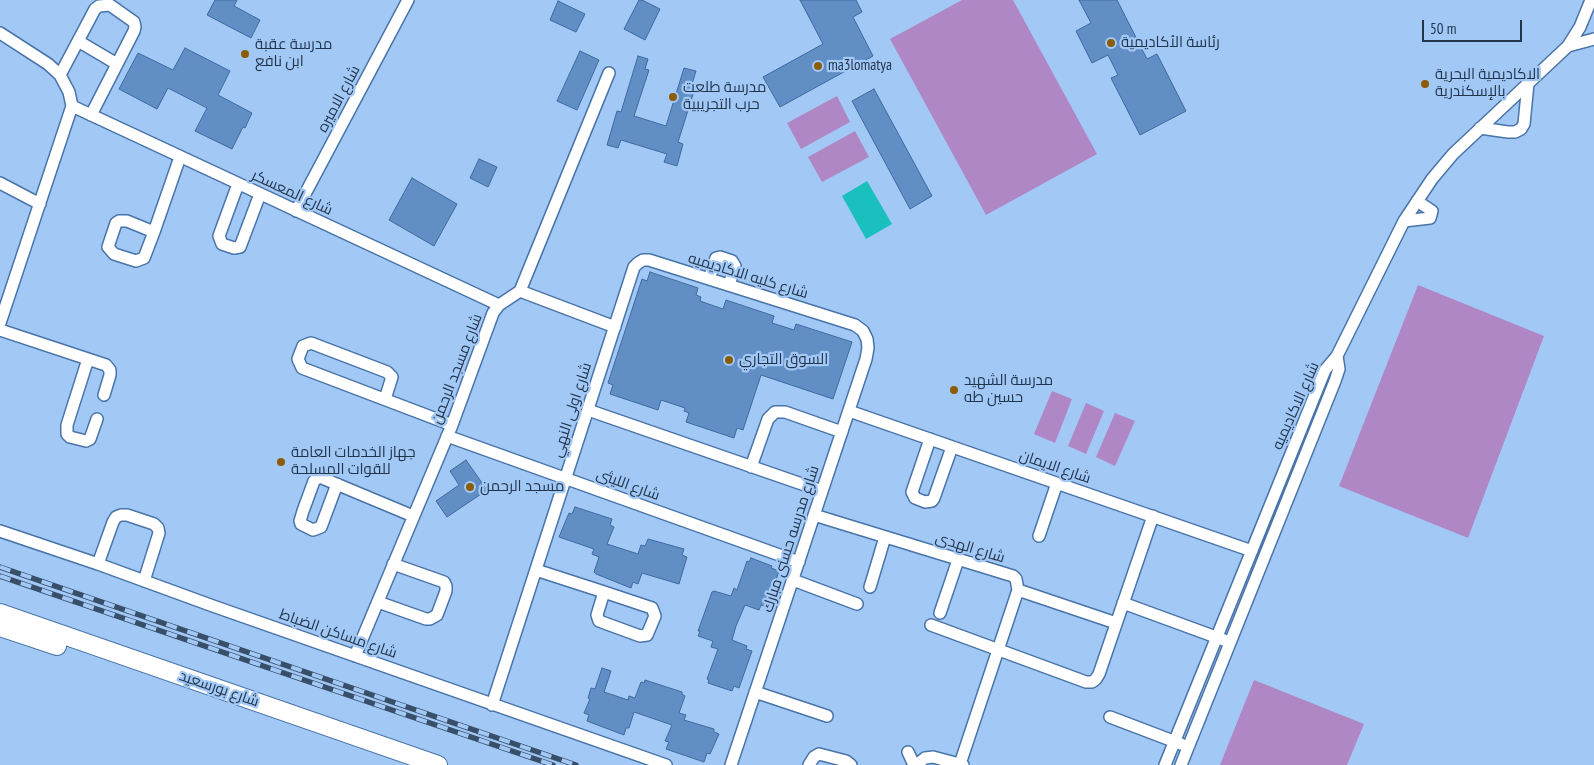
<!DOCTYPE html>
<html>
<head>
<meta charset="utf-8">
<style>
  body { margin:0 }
  #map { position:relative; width:1594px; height:765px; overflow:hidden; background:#a2c8f6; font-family:"PT Sans Narrow",sans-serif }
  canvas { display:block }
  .scale { position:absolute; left:1422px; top:20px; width:100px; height:22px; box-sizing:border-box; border:2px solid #22354c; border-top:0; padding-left:6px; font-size:15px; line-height:18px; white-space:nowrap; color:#22354c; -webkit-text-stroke:4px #a2c8f6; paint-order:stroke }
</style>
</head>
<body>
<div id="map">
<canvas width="1594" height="765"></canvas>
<div class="scale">50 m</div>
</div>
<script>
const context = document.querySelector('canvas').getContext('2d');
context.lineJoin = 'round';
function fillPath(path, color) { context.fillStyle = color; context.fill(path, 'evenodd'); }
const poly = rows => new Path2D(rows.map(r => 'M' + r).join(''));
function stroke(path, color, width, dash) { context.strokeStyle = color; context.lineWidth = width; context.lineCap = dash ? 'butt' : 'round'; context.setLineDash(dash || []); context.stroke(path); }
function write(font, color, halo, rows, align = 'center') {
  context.font = font + ' "PT Sans Narrow",Cairo,sans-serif'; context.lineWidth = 4.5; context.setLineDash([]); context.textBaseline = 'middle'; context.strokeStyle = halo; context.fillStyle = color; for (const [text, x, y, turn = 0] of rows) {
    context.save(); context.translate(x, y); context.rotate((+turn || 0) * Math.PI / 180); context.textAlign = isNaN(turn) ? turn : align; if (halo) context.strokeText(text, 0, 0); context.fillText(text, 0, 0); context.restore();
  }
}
fillPath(poly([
  [962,0,1013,0,1097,154,986,215,890,39],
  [837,96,850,122,801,149,787,123],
  [855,131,869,157,822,182,808,157],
  [1418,285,1544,336,1468,538,1339,486],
  [1052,391,1072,399,1055,443,1034,434],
  [1086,403,1104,411,1086,454,1068,446],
  [1115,413,1135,421,1115,466,1096,457],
  [1254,680,1364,724,1347,765,1220,765]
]), '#b087c5');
fillPath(poly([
  [867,181,892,224,866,239,842,196]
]), '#19c0be');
const building = poly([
  [215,0,237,0,234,6,260,20,251,38,207,15,215,0],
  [639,0,642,0,660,9,645,40,624,29,639,0],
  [800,0,856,0,862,12,853,17,873,56,780,107,763,77,823,44,800,0],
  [1079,0,1117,0,1147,59,1157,54,1186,111,1140,135,1111,78,1118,75,1108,55,1092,63,1076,31,1091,23,1079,0],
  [558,1,585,14,576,32,550,20,558,1],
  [185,48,230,71,218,95,252,113,245,128,243,127,232,149,195,131,207,108,168,88,157,109,119,89,138,53,173,70,185,48],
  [580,51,599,60,577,110,557,101,580,51],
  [638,56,648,59,645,69,649,70,634,116,666,126,684,68,696,71,691,87,695,88,678,142,683,144,677,166,664,162,667,154,621,140,618,148,607,145,617,111,621,112,638,56],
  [874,89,932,196,910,209,852,101,874,89],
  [479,159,497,167,488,187,470,178,479,159],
  [412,178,457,204,434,246,389,220,412,178],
  [650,272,698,288,696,295,701,297,700,301,723,309,726,300,774,316,772,323,794,330,796,324,852,342,833,399,761,375,743,430,737,428,734,438,686,422,689,413,684,411,685,408,661,400,658,410,610,394,613,385,608,383,642,279,647,281,650,272],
  [466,460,487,490,447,517,436,501,459,485,450,471,466,460],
  [575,507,612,519,610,525,614,527,607,544,638,554,641,545,645,546,648,539,684,549,682,555,687,557,679,584,642,573,638,584,633,582,631,588,596,574,594,572,599,557,592,554,594,549,559,537,569,513,572,514,575,507],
  [751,558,772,566,771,568,779,571,767,607,761,605,759,610,745,605,736,626,732,640,747,646,746,649,752,651,739,688,734,686,732,691,708,683,709,680,707,679,718,649,711,647,713,641,698,636,700,631,698,631,712,592,714,591,731,596,734,588,737,590,747,561,749,562,751,558],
  [602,668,611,671,604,692,628,700,629,696,635,698,641,682,644,683,645,680,682,692,682,694,685,696,679,713,686,715,684,720,714,729,714,732,719,734,710,754,707,753,704,762,666,749,669,742,665,741,672,725,634,712,629,728,626,728,624,735,587,721,589,715,584,713,590,699,588,698,591,688,595,689,602,668]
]);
fillPath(building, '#618ec4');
stroke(building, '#3e6a9e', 1);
const minor = poly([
  [0,33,48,64,60,75,69,92,72,106,0,323],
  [78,41,117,64],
  [1568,46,1594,39],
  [60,75,95,9,99,6,110,5,134,22,135,27,134,31,91,115],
  [72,106,499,305],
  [1480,128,1508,132,1515,132,1521,129,1524,124,1528,83],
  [0,183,40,204],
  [238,184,219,236,222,244,234,248,240,247,260,194],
  [296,211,408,0],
  [1404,221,1430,218,1432,211,1417,201],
  [154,232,127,221,119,221,116,223,108,247,114,254,136,261,144,258,154,232,180,157],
  [709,279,716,258,720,257,732,261,735,266,729,285],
  [520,291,615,327],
  [0,330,106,365,110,370,110,375,104,395],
  [88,359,67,425,67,434,70,437,86,441,90,439,97,419],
  [385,399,392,377,387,372,311,343,303,346,298,359,302,368,452,425],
  [588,410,822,491],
  [849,411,1252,551],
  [447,436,799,562],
  [930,439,912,492,915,498,925,502,932,501,934,498,952,447],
  [751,467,768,419,775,412,785,412,842,432],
  [337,484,321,527,313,530,301,524,300,521,303,511,314,481,319,477,322,478,413,516],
  [814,515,1013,576,1016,579,1018,590,960,764],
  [0,531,98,564,213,606,666,765],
  [1039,536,1057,483],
  [98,564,113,522,116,517,121,515,127,515,154,524,158,528,159,533,144,581],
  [536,570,604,592,652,608,655,616,647,635,640,636,599,621,597,615,604,592],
  [793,580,857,604],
  [870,587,885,537],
  [1018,590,1116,623],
  [378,602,426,619,430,619,437,615,446,591,446,586,444,582,393,564],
  [1123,603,1224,640],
  [940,613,958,560],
  [931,625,1086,682,1092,682,1096,679,1099,674,1153,516],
  [355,656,452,425,493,313,499,305,520,291,609,73],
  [755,692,827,716],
  [492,705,634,267,638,263,643,260,649,260,855,325,863,331,867,339,868,348,866,359,731,765],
  [1110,717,1181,744],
  [908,752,914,765],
  [809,765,814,757,819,754,846,761,851,765],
  [916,765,925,758,933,757,963,765],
  [1165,765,1325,370,1337,356,1404,221,1432,179,1453,154,1568,46,1580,27,1591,0],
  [1181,765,1335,381,1339,369,1337,356]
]);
const primary = poly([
  [0,613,438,765],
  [0,627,57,646]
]);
stroke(minor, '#4974a9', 14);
stroke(primary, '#4974a9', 20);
stroke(minor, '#fff', 11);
stroke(primary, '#fff', 18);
const rail = poly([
  [0,567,576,765],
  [0,576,553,765]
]);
stroke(rail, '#384f6a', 5.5);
stroke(rail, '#a2c8f6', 4, [11]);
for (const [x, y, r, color] of [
  [1111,43,5,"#8c5c03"],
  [245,54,5,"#8c5c03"],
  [818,66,5,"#8c5c03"],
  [1425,84,5,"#8c5c03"],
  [673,97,5,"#8c5c03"],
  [729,360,5,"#8c5c03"],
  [954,390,5,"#8c5c03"],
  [281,462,5,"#8c5c03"],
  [470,487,5,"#8c5c03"]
]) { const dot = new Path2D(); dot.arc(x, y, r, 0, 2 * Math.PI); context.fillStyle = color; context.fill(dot); stroke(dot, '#a2c8f6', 2); }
write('15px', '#22354c', '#a2c8f6', [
  ["رئاسة الأكاديمية",1121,43],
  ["مدرسة عقبة",255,45],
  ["ابن نافع",255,62],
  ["ma3lomatya",828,66],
  ["الاكاديمية البحرية",1435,75],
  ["بالإسكندرية",1435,92],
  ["مدرسة طلعت",683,88],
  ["حرب التجريبية",683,105],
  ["السوق التجاري",739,360],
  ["مدرسة الشهيد",964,381],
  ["حسين طه",964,398],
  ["جهاز الخدمات العامة",291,453],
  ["للقوات المسلحة",291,470],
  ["مسجد الرحمن",480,487]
], 'left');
write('15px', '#22354c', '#a2c8f6', [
  ["شارع الاميره",339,99,-62],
  ["شارع المعسكر",292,193,25],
  ["شارع كليه الاكاديميه",748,276,17],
  ["شارع مسجد الرحمن",457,369,-69],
  ["شارع الاكاديميه",1296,406,-66],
  ["شارع اولى النهي",572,410,-72],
  ["شارع الايمان",1055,467,19],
  ["شارع الليثى",628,485,20],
  ["شارع مدرسه حسنى مبارك",791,539,-72],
  ["شارع الهدى",970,548,17],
  ["شارع مساكن الضباط",338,634,19],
  ["شارع بورسعيد",219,689,19]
]);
</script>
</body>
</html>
